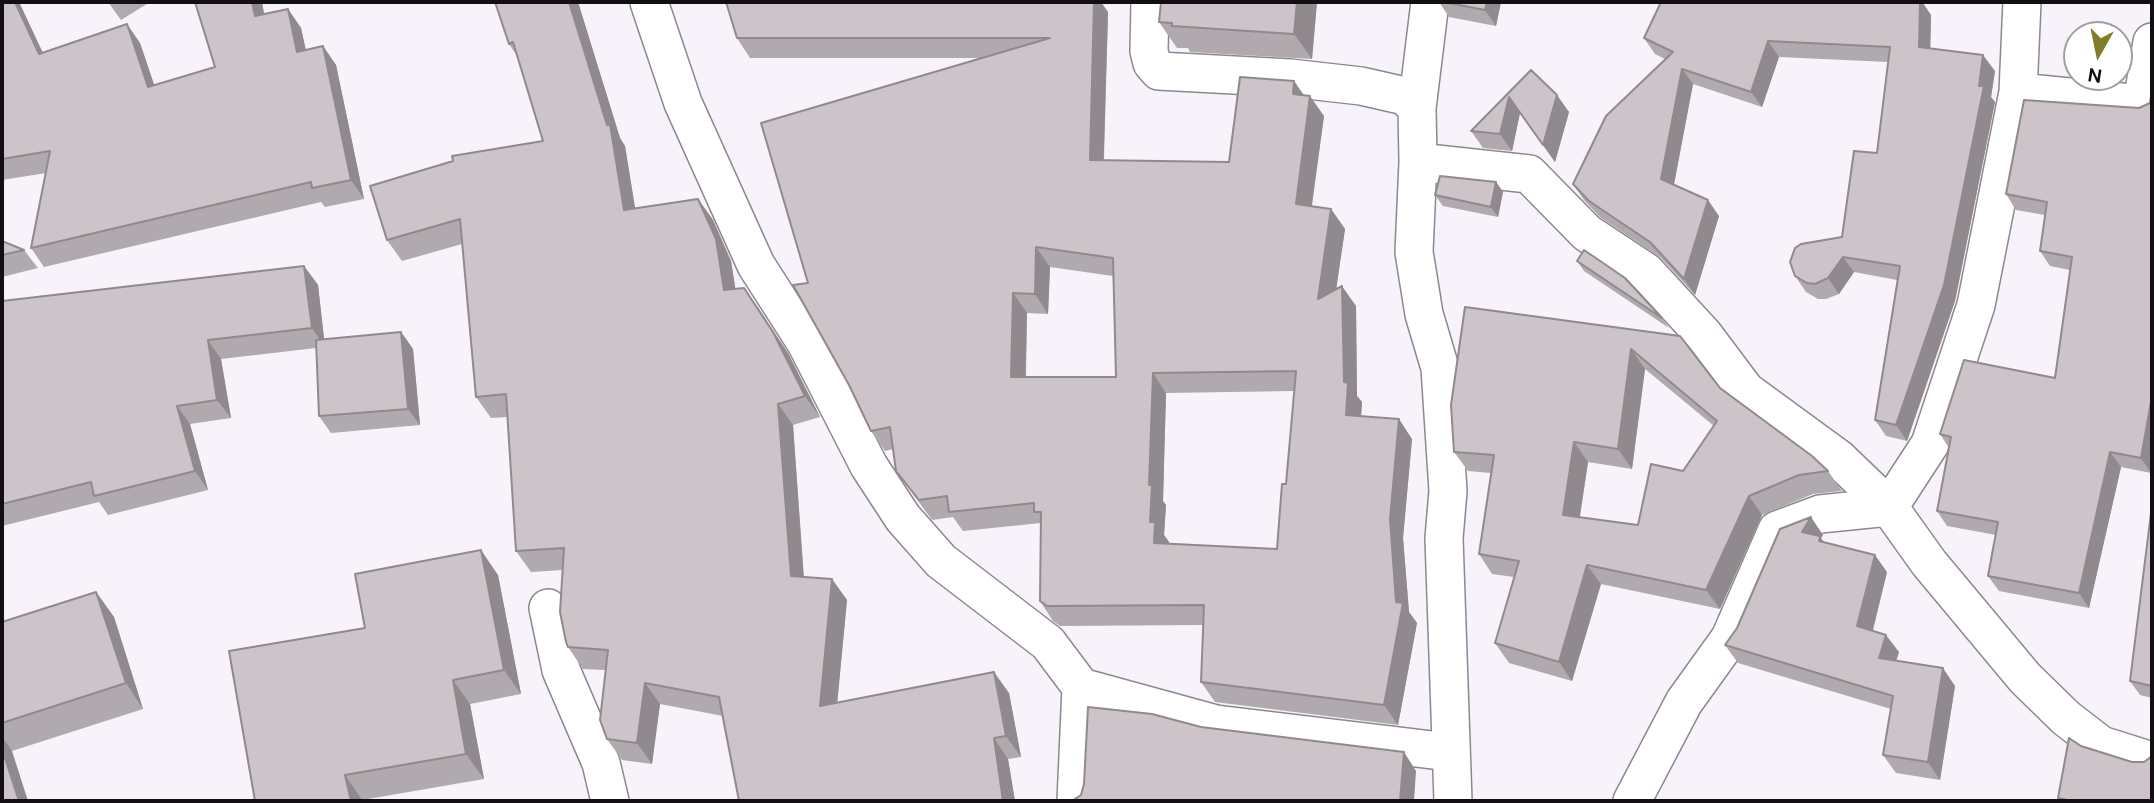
<!DOCTYPE html>
<html>
<head>
<meta charset="utf-8">
<style>
  body { margin:0 }
  #map { position:relative; width:2154px; height:803px; overflow:hidden; background:#f8f3fb; font-family:"DM Sans",sans-serif }
  canvas { display:block }
  .frame { position:absolute; inset:0; border:4px solid #110f12; pointer-events:none }
  .north { position:absolute; left:2063px; top:21px; width:70px; height:70px; box-sizing:border-box; background:#fff; border:2px solid #a09fa0; border-radius:50%; rotate:189deg; font-size:19px; font-weight:700; line-height:28px; text-align:center; color:#110f12 }
  .north::after { content:''; display:block; margin:auto; width:24px; height:32px; background:#7f7e26; clip-path:polygon(50% 0,100% 100%,50% 72%,0 100%) }
</style>
</head>
<body>
<div id="map">
<canvas width="2154" height="803"></canvas>
<div class="frame"></div>
<div class="north">N</div>
</div>
<script>
const context = document.querySelector('canvas').getContext('2d');
context.lineJoin = 'round';
const poly = rows => new Path2D(rows.map(r => 'M' + r).join(''));
function stroke(path, color, width, dash) { context.strokeStyle = color; context.lineWidth = width; context.lineCap = dash ? 'butt' : 'round'; context.setLineDash(dash || []); context.stroke(path); }
function fillPath(path, color) { context.fillStyle = color; context.fill(path, 'evenodd'); }
const minor = poly([
  [649,2,683,103,756,265,806,343,869,466,903,518,941,561,1048,643,1081,687,1216,724,1449,752],
  [1150,2,1149,51,1152,63,1159,71,1290,78,1361,86,1405,96,1417,108,1418,162,1414,252,1424,314,1440,368,1448,491,1444,538,1453,801],
  [2018,92,2142,104,2152,42],
  [1417,108,1430,2],
  [1418,162,1529,174,1587,233,1646,272,1704,335,1746,391,1839,459,1889,507,1929,563,2025,678,2066,718,2101,745,2152,761],
  [548,608,561,670,601,763,610,801],
  [1076,801,1081,687],
  [1632,801,1684,702,1730,638,1777,530,1820,514,1889,507,1930,444,1976,305,2018,92,2022,2]
]);
stroke(minor, '#8c888f', 40);
stroke(minor, '#fff', 37);
fillPath(poly([
  [2,2,19,2,43,53,140,43,154,85,215,67,264,14,288,9,301,28,306,50,323,46,336,65,364,199,325,207,321,202,44,267,31,248,46,173,2,180],
  [108,2,150,2,121,20],
  [495,2,578,2,620,138,625,146,635,209,698,199,713,220,731,261,735,288,744,288,759,309,788,353,820,417,793,425,804,577,832,579,847,600,837,702,1009,693,1021,757,1008,759,1015,801,739,801,723,716,660,704,652,764,622,760,607,739,605,670,583,669,568,647,563,570,531,572,516,551,507,417,491,418,476,397,462,244,402,261,387,240,543,141,517,56,509,44],
  [1317,2,1312,59,1190,52,1188,48,1177,48,1159,22],
  [1439,2,1501,2,1496,26,1449,17],
  [1661,2,1922,2,1931,15,1930,49,1995,71,1991,97,1995,102,1955,301,1907,441,1886,436,1875,420,1897,280,1854,272,1839,294,1826,299,1818,299,1806,292,1795,276,1842,237,1877,153,1888,62,1779,57,1762,107,1693,84,1674,185,1719,216,1695,295,1661,258,1600,217,1584,200,1573,184,1665,59,1655,54,1644,38],
  [1108,12,1104,160,1229,162,1294,81,1303,95,1324,116,1312,206,1331,209,1345,229,1336,289,1356,306,1357,396,1362,402,1361,416,1412,439,1403,538,1409,612,1417,623,1398,725,1215,702,1201,682,1203,625,1060,626,1053,621,1040,601,1041,523,963,531,953,517,932,520,896,471,893,449,885,451,871,431,808,283,983,58,750,58,737,38],
  [1050,267,1113,276,1116,377,1026,377,1027,313,1048,314],
  [1294,391,1286,484,1277,549,1169,544,1169,542,1164,535,1166,505,1163,501,1166,393],
  [1531,70,1569,112,1555,162,1520,113,1512,151,1483,148,1471,131],
  [2152,90,2152,468,2151,473,2121,467,2089,608,1999,591,1988,576,1996,535,1947,526,1937,511,1949,448,1940,434,2055,378,2070,270,2050,266,2040,251,2045,215,2016,210,2006,194,2139,108,2150,103],
  [1496,182,1503,192,1498,217,1443,206,1435,195],
  [2,241,24,250,38,268,2,277],
  [1577,261,1662,318,1669,328,1584,271],
  [304,266,318,285,324,339,401,332,413,349,420,425,331,433,319,416,316,348,221,359,231,418,190,424,208,490,108,515,99,502,2,526,2,301],
  [1680,336,1720,388,1828,471,1842,491,1813,494,1762,515,1720,609,1601,584,1572,681,1509,663,1495,643,1514,577,1492,574,1479,554,1491,473,1468,471,1454,452,1451,405],
  [1645,369,1714,426,1683,471,1638,525,1580,517,1588,462,1632,469],
  [2152,505,2152,698,2140,695,2130,681],
  [1823,535,1821,538,1824,543,1887,572,1873,631,1899,652,1896,661,1955,686,1940,780,1896,773,1883,755,1891,709,1738,663,1725,645],
  [498,575,521,694,470,704,484,779,362,800,255,801],
  [96,592,114,617,143,709,12,751,2,801,2,622]
]), '#b0a9ad');
fillPath(poly([
  [15,2,19,2,52,73,39,54],
  [252,2,262,2,268,35,255,16],
  [569,2,578,2,620,138,625,146,639,232,624,210,607,125],
  [1094,2,1101,2,1108,12,1103,179,1090,160],
  [1297,2,1317,2,1312,59,1294,34],
  [1487,2,1501,2,1496,26,1485,10],
  [1920,2,1922,2,1931,15,1930,63,1919,47],
  [288,9,301,28,310,71,297,52],
  [127,24,140,43,161,105,148,87],
  [1768,41,1779,57,1762,107,1751,92],
  [323,46,336,65,364,199,351,180],
  [1983,55,1995,71,1991,97,1995,102,1955,301,1907,441,1896,425,1979,86],
  [1682,69,1693,84,1672,194,1661,179],
  [1294,81,1308,101,1293,94],
  [1557,95,1569,112,1555,162,1543,145],
  [1310,96,1324,116,1309,224,1296,204],
  [1509,97,1520,113,1512,151,1500,134],
  [1496,182,1503,192,1498,217,1491,207],
  [698,199,713,220,731,261,739,311,724,290],
  [1708,200,1719,216,1695,295,1684,279],
  [1331,209,1345,229,1332,318,1318,299],
  [1036,247,1050,267,1048,314,1035,294],
  [1843,257,1854,272,1839,294,1828,278],
  [304,266,318,285,325,347,312,328],
  [1342,286,1356,306,1357,396,1362,402,1360,434,1346,415,1344,382],
  [744,288,788,353,820,417,805,396],
  [1013,293,1027,313,1025,396,1011,377],
  [401,332,413,349,420,425,408,409],
  [208,340,221,359,231,418,217,400],
  [1631,349,1645,369,1632,469,1618,449],
  [1153,373,1166,393,1163,501,1166,505,1164,535,1169,542,1168,563,1154,543,1150,522,1149,485],
  [2152,396,2152,468,2151,473,2141,458],
  [778,404,793,425,805,597,791,576],
  [177,406,190,424,208,490,195,471],
  [1399,419,1412,439,1403,538,1409,612,1417,623,1398,725,1384,705,1396,602,1390,519],
  [1574,442,1588,462,1577,534,1563,515],
  [2110,452,2121,467,2089,608,2079,593],
  [1749,496,1762,515,1720,609,1706,590],
  [1811,517,1823,535,1821,538,1833,554,1802,532],
  [481,550,498,575,521,694,504,670],
  [1875,555,1887,572,1869,644,1857,626],
  [1587,565,1601,584,1572,681,1559,662],
  [832,579,847,600,835,727,820,706],
  [96,592,114,617,143,709,126,683],
  [1886,635,1899,652,1891,676,1879,658],
  [1943,668,1955,686,1940,780,1928,762],
  [994,672,1009,693,1021,757,1006,736],
  [453,680,470,704,484,779,466,754],
  [645,683,660,704,652,764,637,743],
  [2,737,12,751,28,801,19,801,2,749],
  [994,738,1008,759,1015,801,1003,801],
  [1404,752,1416,771,1414,801,1400,801],
  [345,775,362,800,362,801,351,801]
]), '#90898d');
const building = poly([
  [2,2,15,2,39,54,127,24,148,87,215,67,195,2,252,2,255,16,288,9,297,52,323,46,351,180,312,188,311,182,31,248,50,151,2,159,2,2],
  [495,2,569,2,607,125,610,124,624,210,698,199,716,239,724,290,744,288,773,332,805,396,778,404,791,576,832,579,820,706,994,672,1006,736,994,738,1003,801,739,801,719,697,645,683,637,743,607,739,600,720,608,650,568,647,566,642,560,612,564,548,516,551,506,394,476,397,460,219,387,240,370,186,453,161,452,156,543,141,513,42,509,44,495,2],
  [726,2,1094,2,1090,160,1229,162,1240,77,1294,81,1293,94,1310,96,1296,204,1331,209,1318,299,1342,286,1344,382,1348,383,1346,415,1399,419,1390,519,1396,602,1403,603,1384,705,1201,682,1204,605,1047,606,1040,601,1041,512,1034,512,1034,503,949,512,947,496,919,500,896,471,890,427,871,431,849,385,793,285,808,283,761,123,1050,38,737,38,726,2],
  [1036,247,1113,258,1116,377,1011,377,1013,293,1035,294,1036,247],
  [1296,371,1286,484,1282,484,1277,549,1154,543,1155,522,1150,522,1152,485,1149,485,1153,373,1296,371],
  [1161,2,1297,2,1294,34,1172,26,1172,23,1159,22,1161,2],
  [1443,2,1487,2,1485,10,1443,2],
  [1661,2,1920,2,1919,47,1983,55,1979,86,1984,86,1944,285,1896,425,1875,420,1900,266,1843,257,1828,278,1815,284,1807,283,1795,276,1790,262,1795,248,1801,244,1842,237,1854,151,1877,153,1890,47,1768,41,1751,92,1682,69,1661,179,1708,200,1684,279,1650,242,1589,201,1573,184,1606,116,1673,52,1644,38,1661,2],
  [1531,70,1557,95,1543,145,1509,97,1500,134,1471,131,1531,70],
  [2152,90,2152,396,2141,458,2110,452,2079,593,1988,576,1998,522,1937,511,1951,437,1940,434,1964,360,2055,378,2072,257,2040,251,2047,202,2006,194,2024,100,2139,108,2150,103,2152,90],
  [1440,176,1496,182,1491,207,1435,195,1440,176],
  [2,241,24,250,2,255,2,241],
  [1584,250,1625,278,1662,318,1577,261,1584,250],
  [304,266,312,328,208,340,217,400,177,406,195,471,94,496,91,482,2,504,2,301,304,266],
  [1465,307,1680,336,1720,388,1812,456,1828,471,1799,475,1749,496,1706,590,1587,565,1559,662,1495,643,1519,561,1479,554,1494,455,1454,452,1451,405,1465,307],
  [1631,349,1717,421,1683,471,1651,464,1638,525,1563,515,1574,442,1618,449,1631,349],
  [401,332,408,409,319,416,316,340,401,332],
  [2152,505,2152,686,2130,681,2152,505],
  [1811,517,1802,532,1820,536,1819,541,1875,555,1857,626,1886,635,1879,658,1943,668,1928,762,1883,755,1893,696,1725,645,1737,628,1780,529,1811,517],
  [481,550,504,670,453,680,466,754,345,775,351,801,255,801,229,651,365,628,355,574,481,550],
  [96,592,126,683,2,723,2,622,96,592],
  [1088,707,1152,714,1201,727,1404,752,1400,801,1072,801,1081,795,1084,784,1088,707],
  [2069,738,2081,746,2132,762,2144,762,2152,756,2152,801,2072,801,2058,798,2069,738],
  [2,749,19,801,2,801,2,749]
]);
fillPath(building, '#cdc4c9');
stroke(building, '#90898d', 2);
</script>
</body>
</html>
